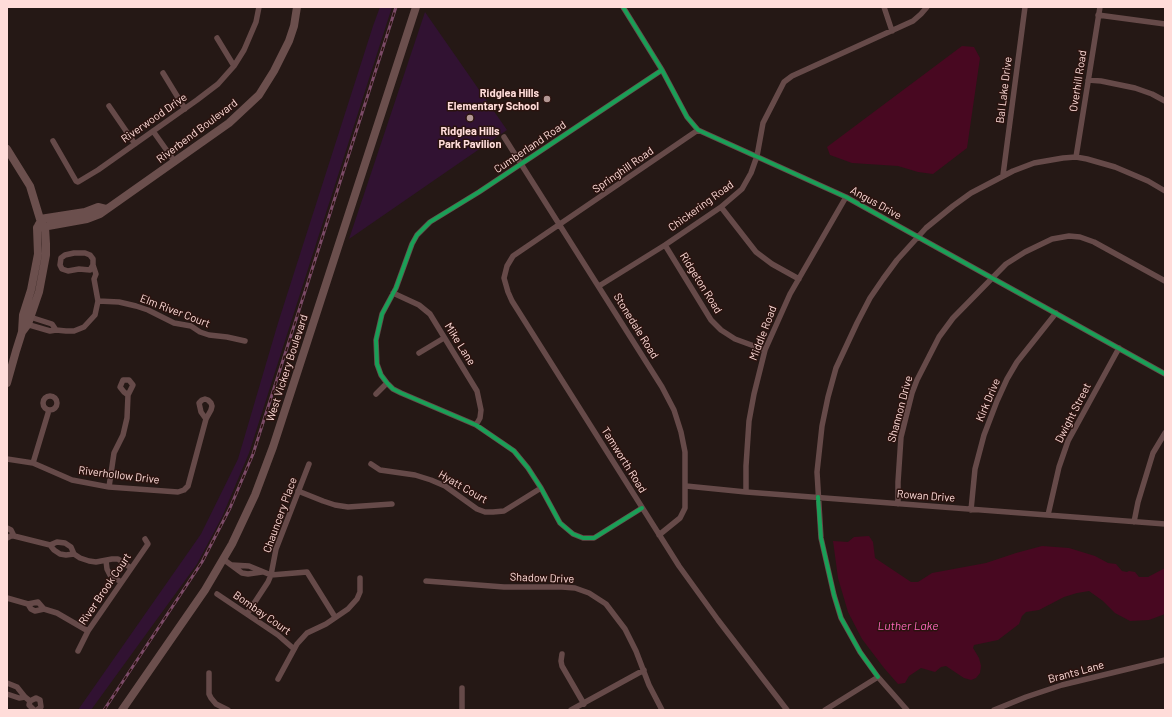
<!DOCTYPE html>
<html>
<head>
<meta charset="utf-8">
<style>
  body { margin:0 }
  #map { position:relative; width:1172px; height:717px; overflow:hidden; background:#251815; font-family:Barlow,sans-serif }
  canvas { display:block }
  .frame { position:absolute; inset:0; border:8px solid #ffdcd9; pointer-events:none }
</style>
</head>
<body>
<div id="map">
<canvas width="1172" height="717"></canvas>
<div class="frame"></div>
</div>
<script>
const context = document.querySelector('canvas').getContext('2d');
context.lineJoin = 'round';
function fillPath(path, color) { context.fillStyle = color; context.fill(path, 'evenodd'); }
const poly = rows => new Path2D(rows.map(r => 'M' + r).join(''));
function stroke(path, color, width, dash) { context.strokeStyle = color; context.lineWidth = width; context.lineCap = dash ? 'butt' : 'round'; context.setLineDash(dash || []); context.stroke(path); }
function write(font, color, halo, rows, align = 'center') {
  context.font = font + ' Barlow,sans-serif'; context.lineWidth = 3; context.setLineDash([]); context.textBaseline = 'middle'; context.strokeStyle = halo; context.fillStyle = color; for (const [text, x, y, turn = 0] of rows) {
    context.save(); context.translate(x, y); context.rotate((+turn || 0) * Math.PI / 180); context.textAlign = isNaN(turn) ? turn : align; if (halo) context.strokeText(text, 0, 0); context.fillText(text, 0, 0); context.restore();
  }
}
fillPath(poly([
  [380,7,392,7,249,453,222,517,197,564,91,710,78,710,201,534,238,459,278,323,373,26],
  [425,12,507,130,349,239]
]), '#311232');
fillPath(poly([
  [962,46,974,47,980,58,967,148,933,174,918,172,898,166,852,163,830,155,827,147],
  [869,536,873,542,875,558,911,582,918,582,932,573,986,563,1016,553,1042,546,1069,548,1095,556,1108,563,1116,564,1122,571,1127,572,1129,571,1135,572,1139,577,1148,577,1165,568,1165,614,1149,620,1130,621,1115,613,1103,601,1089,591,1077,593,1064,597,1039,610,1026,612,1022,616,1019,624,998,640,974,645,973,648,979,658,981,666,980,673,976,678,971,680,964,678,946,666,941,667,935,672,921,668,909,676,905,683,898,684,884,668,862,639,848,612,838,578,833,541,848,542,854,537]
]), '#480821');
stroke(poly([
  [623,7,662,70,687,117,698,130,846,197,1165,374],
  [884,7,892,31],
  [1098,15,1165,24],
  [217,38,234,66],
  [163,73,185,109],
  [1088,80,1101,81,1135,88,1152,94,1165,101],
  [109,106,135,144],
  [698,130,513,256,507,266,504,278,508,292,512,301,679,566,718,620,787,710],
  [153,131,175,162],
  [504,137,662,387,674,410,681,432,685,452,685,508,680,518,659,535],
  [53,141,76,181,78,182,98,170,197,100,218,84,234,66,244,50,256,22,259,7],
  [1076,157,1100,7],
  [1003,175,1025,7],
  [721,207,756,252,772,264,799,279],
  [665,245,711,320,721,330,735,339,765,350],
  [74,253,85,253,90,255,93,259,93,265,90,270,79,269,68,271,62,269,60,265,61,258,65,255,74,253],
  [599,286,665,245,721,207,742,189,751,173,757,156,763,123,784,82,792,76,913,21,921,14,927,7],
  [393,293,419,305,430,314,477,391,481,410,480,418,476,425],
  [98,301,119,302,136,306,148,310,174,323,191,326,200,332,209,335,227,337,245,341],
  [27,316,52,324,56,330],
  [26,324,50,331,56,330,66,331,74,331,84,327,95,315,98,301,94,279,96,274,93,265],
  [419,353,444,338],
  [376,394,387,383],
  '43 403a7 7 0 1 1 14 0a7 7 0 1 1-14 0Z',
  [7,459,33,463,72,480,109,487,178,492,184,490,188,486,206,419,211,410,212,406,211,403,208,400,205,399,202,400,199,403,201,412,206,419],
  [33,463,49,410],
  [371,464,380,470,415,475,431,480,445,486,477,509,485,512,493,512,504,511,541,488],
  [686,486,746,492,1165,524],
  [109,487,114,453,123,435,127,418,128,395,133,385,129,380,123,380,120,387,124,392,128,395],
  [298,491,323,501,335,505,348,507,392,504],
  [746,492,746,466,749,421,754,394,765,350,790,294,846,197],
  [898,504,898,482,901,437,912,393,917,380,939,337,953,318,1006,264,1025,252,1052,239,1069,236,1080,237,1094,242,1165,281],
  [642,508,594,538,583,538,573,534,560,523,541,488,528,468,514,451,476,425,401,393,393,389,387,383,381,375,377,364,376,340,382,314,396,288,412,244,417,235,430,222,479,192,662,70],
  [971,510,975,469,984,435,997,401,1007,379,1017,362,1056,313],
  [1048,515,1059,467,1068,441,1119,348],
  [1134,522,1138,502,1153,453,1165,433],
  [7,528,11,530,14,536],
  [7,538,11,536,14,536,50,545,57,542,65,543,71,547,74,554,80,558,89,561,96,562,112,559,118,559,131,568],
  [50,545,54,550,60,554,66,555,74,554],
  [223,559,242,573,248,574,262,572],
  [106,561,107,569,110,575,121,582],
  [232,565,249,566,271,575,307,572,335,617],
  [426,581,504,587,562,587,575,588,589,593,606,604,625,629,636,651,649,685,662,710],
  [217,594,278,635,294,649],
  [7,598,28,604,38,602,44,609],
  [28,604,31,609,35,611,44,609,57,613,88,631],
  [247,614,268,582,271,575,276,549,309,464],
  [78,651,88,631,148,544,145,539],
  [562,654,561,661,562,666,584,704],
  [209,673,209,694,211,698,216,704,228,710],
  [278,679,297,644,307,633,326,624,348,609,357,599,360,592,360,578],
  [7,683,17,687,25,697,30,701],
  [462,688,462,710],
  [7,694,19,698,25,697],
  [30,701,36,698,40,700,41,707,37,710],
  [30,701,29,705,34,710],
  [571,710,644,670],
  [825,710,878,677],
  [907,710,878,677,860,652,841,618,834,595,821,538,817,472,822,426,828,397,836,368,857,323,870,298,883,279,897,260,926,228,953,206,971,193,1013,171,1034,163,1063,158,1076,157,1087,159,1115,167,1148,181,1165,191],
  [994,710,1026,697,1062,685,1165,660]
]), '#664a49', 5.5);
stroke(poly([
  [7,149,30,186,40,219,45,227,46,244,46,255,39,292,28,324,22,332,16,351,7,383],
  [40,219,85,212,98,207,106,209],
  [37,228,87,219,100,214,229,123,259,95,274,71,289,41,294,26,297,7],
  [22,332,23,315,31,290,38,254,37,228,39,224],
  [122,710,205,590,232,544,255,495,273,447,416,7]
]), '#6b4f4d', 8);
const rail = poly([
  [104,710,202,562,230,508,253,454,396,7]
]);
stroke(rail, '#7b4b67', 3);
stroke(rail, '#2b130f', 1.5, [4.5]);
stroke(poly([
  [623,7,662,70,687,117,698,130,846,197,1165,374],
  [818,497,821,538,834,595,841,618,860,652,878,677],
  [642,508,594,538,583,538,573,534,560,523,541,488,528,468,514,451,476,425,401,393,393,389,387,383,381,375,377,364,376,340,382,314,396,288,412,244,417,235,430,222,479,192,662,70]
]), '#1a9f57', 4);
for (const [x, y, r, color] of [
  [547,99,4,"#b39794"],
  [470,118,4,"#b39794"]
]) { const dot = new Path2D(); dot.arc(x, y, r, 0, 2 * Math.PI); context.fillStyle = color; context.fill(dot); stroke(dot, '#2b130f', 1.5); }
write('11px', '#ffdcd9', '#2b130f', [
  ["Overhill Road",1078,81,-81],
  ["Bal Lake Drive",1004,90,-83],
  ["Riverwood Drive",154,118,-35],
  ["Riverbend Boulevard",197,131,-37],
  ["Cumberland Road",530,147,-34],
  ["Springhill Road",623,170,-35],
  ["Angus Drive",876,203,29],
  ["Chickering Road",701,206,-36],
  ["Ridgeton Road",701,283,58],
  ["Elm River Court",175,311,21],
  ["Stonedale Road",636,326,58],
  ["Middle Road",763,333,-69],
  ["Mike Lane",460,344,58],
  ["West Vickery Boulevard",287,368,-72],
  ["Kirk Drive",988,400,-67],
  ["Shannon Drive",900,409,-75],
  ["Dwight Street",1073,413,-63],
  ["Tamworth Road",624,460,58],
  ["Riverhollow Drive",119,475,7],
  ["Hyatt Court",463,487,30],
  ["Rowan Drive",926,496,4],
  ["Chauncery Place",280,515,-70],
  ["Shadow Drive",542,578,2],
  ["River Brook Court",105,589,-56],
  ["Bombay Court",262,613,35],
  ["Brants Lane",1076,672,-15]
]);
write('bold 11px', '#ffdcd9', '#2b130f', [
  ["Ridglea Hills",539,93],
  ["Elementary School",539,106],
  ["Ridglea Hills",470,131,"center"],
  ["Park Pavilion",470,144,"center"]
], 'right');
write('italic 12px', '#ff67bd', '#2b130f', [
  ["Luther Lake",908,626]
]);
</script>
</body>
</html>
